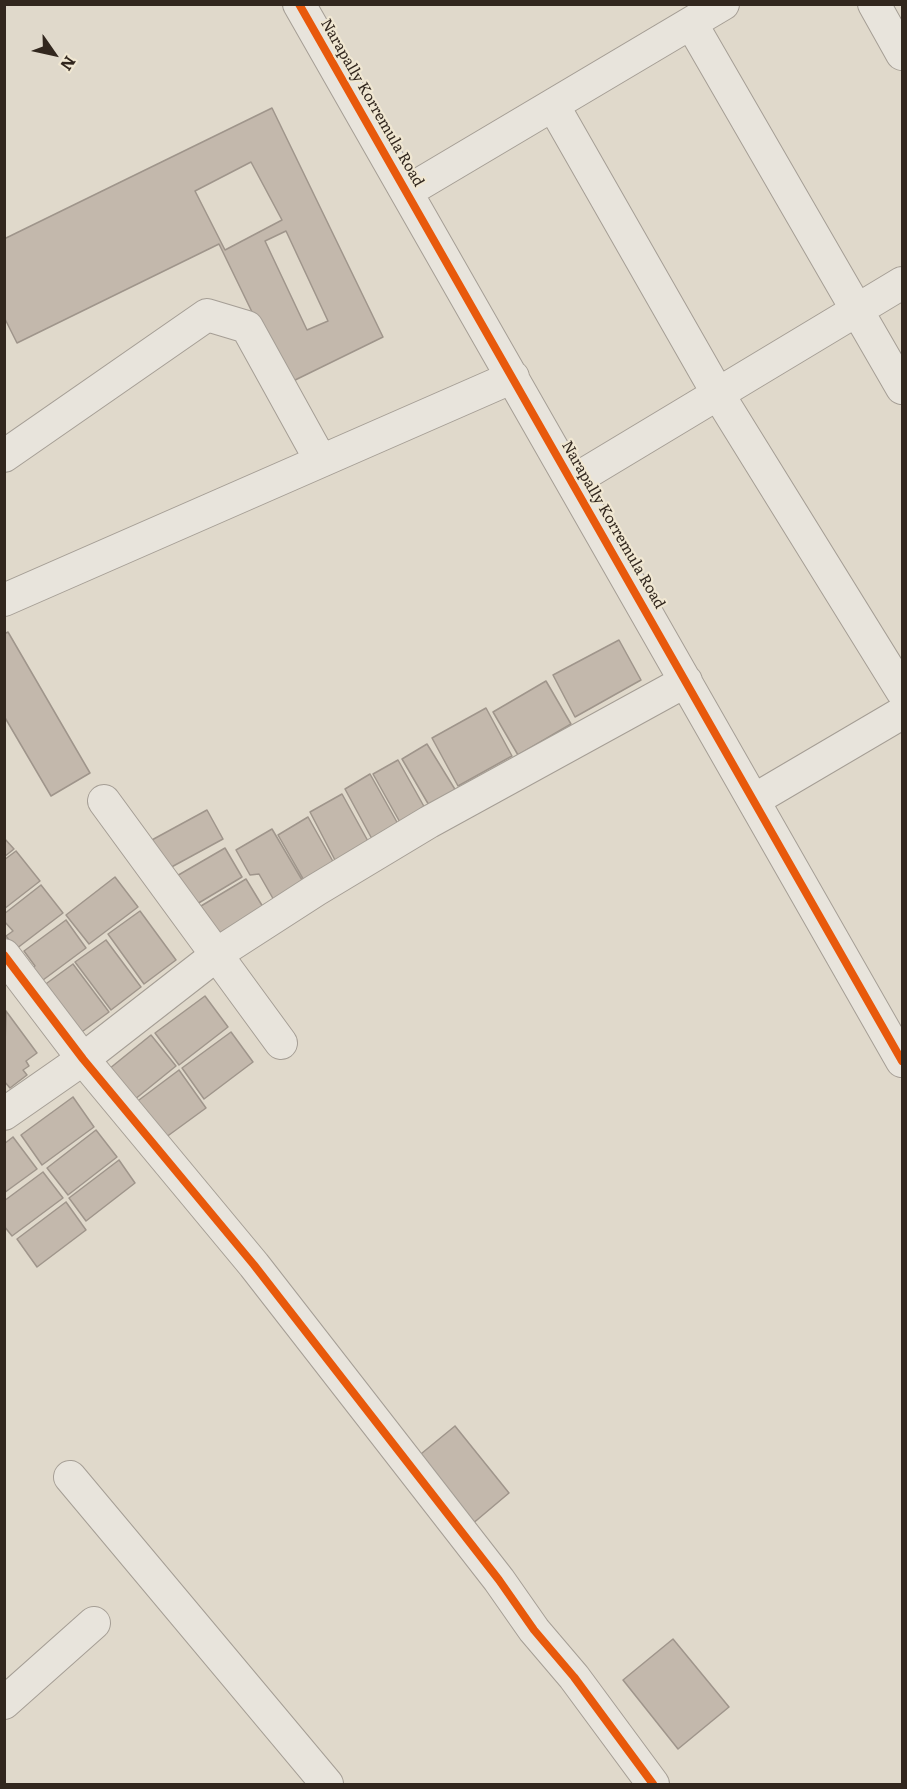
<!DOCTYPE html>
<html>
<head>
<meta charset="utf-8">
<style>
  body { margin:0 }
  #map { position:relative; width:907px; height:1789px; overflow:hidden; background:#e0d9cb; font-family:Literata,serif }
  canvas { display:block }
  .frame { position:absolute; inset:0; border:6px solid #32271e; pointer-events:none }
  .north { position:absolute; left:24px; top:24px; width:60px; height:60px; -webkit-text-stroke:4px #f0e7d2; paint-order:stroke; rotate:124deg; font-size:16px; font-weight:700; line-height:24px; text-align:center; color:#32271e }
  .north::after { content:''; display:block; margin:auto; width:21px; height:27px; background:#32271e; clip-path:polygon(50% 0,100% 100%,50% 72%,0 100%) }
</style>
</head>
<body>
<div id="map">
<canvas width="907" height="1789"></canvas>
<div class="frame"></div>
<div class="north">N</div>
</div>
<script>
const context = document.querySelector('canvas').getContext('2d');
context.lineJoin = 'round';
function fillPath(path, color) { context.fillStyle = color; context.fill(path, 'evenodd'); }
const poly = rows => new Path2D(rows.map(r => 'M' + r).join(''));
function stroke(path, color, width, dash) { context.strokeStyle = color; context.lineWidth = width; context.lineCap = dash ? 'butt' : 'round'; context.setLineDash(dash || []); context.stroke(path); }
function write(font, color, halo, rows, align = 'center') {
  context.font = font + ' Literata,serif'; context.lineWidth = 4.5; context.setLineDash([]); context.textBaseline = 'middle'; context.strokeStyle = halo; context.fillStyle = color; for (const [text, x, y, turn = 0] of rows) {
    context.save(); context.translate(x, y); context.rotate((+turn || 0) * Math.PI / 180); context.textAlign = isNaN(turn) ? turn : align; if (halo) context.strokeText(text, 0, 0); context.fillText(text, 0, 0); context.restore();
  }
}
const building = poly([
  [272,108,383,337,287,384,219,244,17,343,4,317,4,239,272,108],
  [251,162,282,220,225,250,195,191,251,162],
  [286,231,328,321,307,330,265,241,286,231],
  [8,632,90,773,51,796,4,716,4,634,8,632],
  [619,640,641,680,575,717,553,675,619,640],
  [546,681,571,724,518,755,493,712,546,681],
  [486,708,512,756,458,786,432,738,486,708],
  [427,744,456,791,430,807,402,759,427,744],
  [398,760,426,810,401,824,373,774,398,760],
  [370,774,398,824,372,839,345,789,370,774],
  [342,794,369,843,336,862,310,812,342,794],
  [207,810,223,839,166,870,150,841,207,810],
  [308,817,335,865,305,882,278,835,308,817],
  [272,829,305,885,275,902,259,874,250,875,236,850,272,829],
  [4,838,14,849,4,857,4,838],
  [225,848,242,877,192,907,175,877,225,848],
  [16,851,40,881,4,909,4,860,16,851],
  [115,877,138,907,89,944,66,915,115,877],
  [246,879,263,907,213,937,196,909,246,879],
  [41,885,63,913,16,949,6,936,13,931,4,921,4,914,41,885],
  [140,911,176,960,144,984,108,934,140,911],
  [66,920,86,948,39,983,29,970,35,966,24,951,66,920],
  [106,940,141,987,111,1010,75,962,106,940],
  [73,964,109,1012,79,1034,43,986,73,964],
  [205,996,228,1027,179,1065,155,1033,205,996],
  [6,1011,37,1053,26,1061,29,1066,23,1070,27,1075,10,1088,4,1081,6,1011],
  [231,1032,253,1062,204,1099,182,1068,231,1032],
  [151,1035,176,1066,129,1104,104,1073,151,1035],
  [179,1070,206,1108,158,1143,131,1106,179,1070],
  [73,1097,94,1127,42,1165,21,1135,73,1097],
  [96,1130,117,1157,68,1195,47,1168,96,1130],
  [13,1137,37,1169,4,1193,4,1144,13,1137],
  [119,1160,135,1183,86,1221,69,1198,119,1160],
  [43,1172,63,1198,12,1236,4,1226,4,1201,43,1172],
  [66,1202,86,1230,37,1267,17,1239,66,1202],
  [455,1426,509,1493,471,1525,416,1458,455,1426],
  [673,1639,729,1707,678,1749,623,1680,673,1639]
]);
fillPath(building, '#c3b8ac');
stroke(building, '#9f958b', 1.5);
const street = poly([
  [299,4,902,1061],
  [874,4,902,54],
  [691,23,902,388],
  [553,105,718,394,902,691],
  [408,191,723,4],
  [4,456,207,315,247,327,321,461],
  [573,481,902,283],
  [4,600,513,377],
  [754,800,902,713],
  [104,801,281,1043],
  [4,955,83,1059,254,1265,499,1580,534,1630,574,1677,653,1784],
  [4,1114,83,1059,223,950,316,890,429,822,686,681],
  [70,1477,327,1784],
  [4,1703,94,1623]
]);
stroke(street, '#a59e95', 34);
stroke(street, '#e8e4dc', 32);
stroke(poly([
  [299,4,902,1061],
  [4,955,83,1059,254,1265,499,1580,534,1630,574,1677,653,1784]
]), '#e8590c', 8);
write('15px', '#32271e', '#f0e7d2', [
  ["Narapally Korremula Road",372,103,60],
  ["Narapally Korremula Road",613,525,60]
]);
</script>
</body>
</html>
